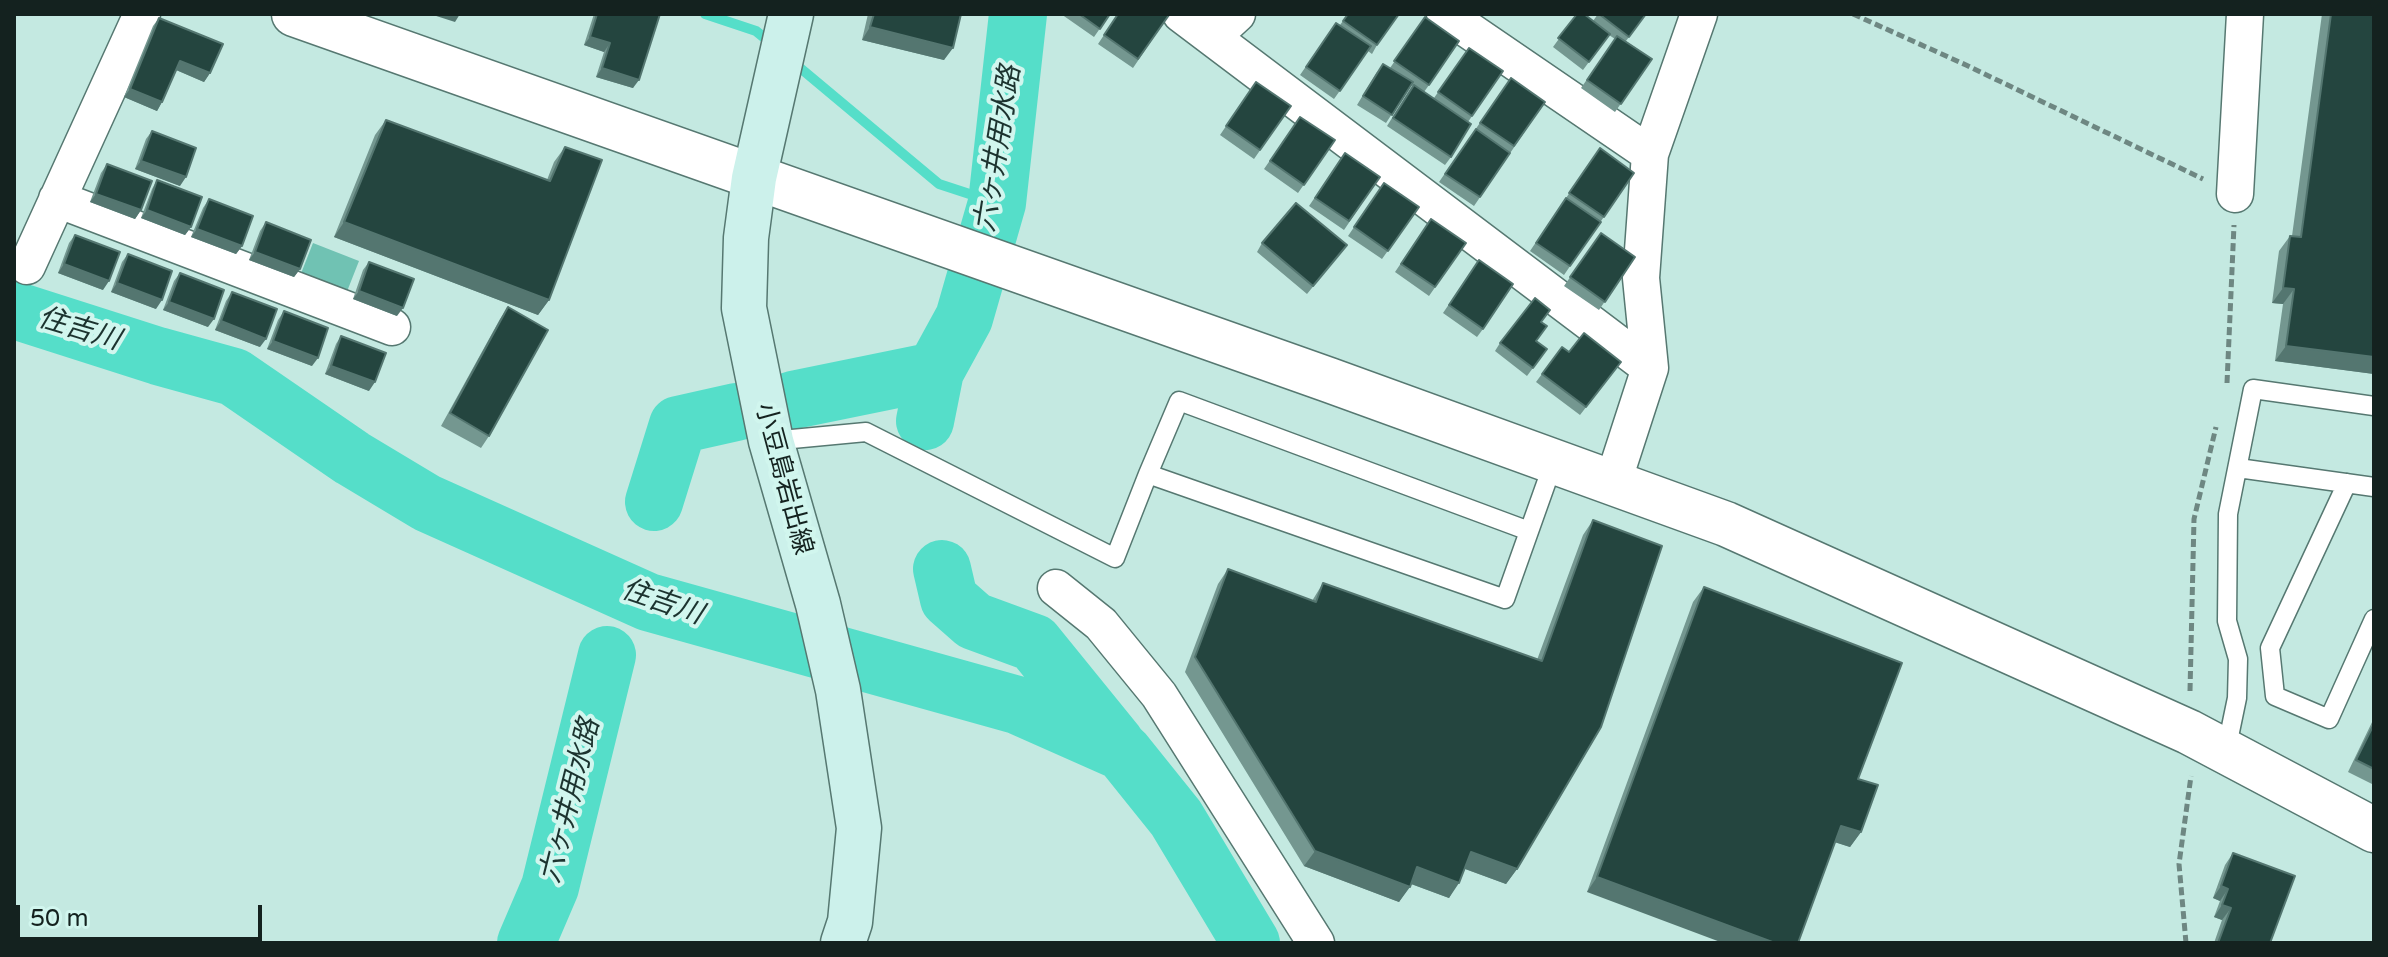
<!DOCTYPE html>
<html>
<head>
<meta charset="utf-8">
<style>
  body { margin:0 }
  #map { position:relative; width:2388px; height:957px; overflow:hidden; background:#c4e9e1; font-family:"Varela Round",sans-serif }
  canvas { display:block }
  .frame { position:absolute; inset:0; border:16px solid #14221f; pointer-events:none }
  .scale { position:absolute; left:16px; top:905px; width:246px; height:36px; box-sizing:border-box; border:4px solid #14221f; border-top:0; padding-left:10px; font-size:24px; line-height:28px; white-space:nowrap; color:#14221f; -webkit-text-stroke:6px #d1f6ee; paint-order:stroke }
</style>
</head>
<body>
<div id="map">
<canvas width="2388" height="957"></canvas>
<div class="frame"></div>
<div class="scale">50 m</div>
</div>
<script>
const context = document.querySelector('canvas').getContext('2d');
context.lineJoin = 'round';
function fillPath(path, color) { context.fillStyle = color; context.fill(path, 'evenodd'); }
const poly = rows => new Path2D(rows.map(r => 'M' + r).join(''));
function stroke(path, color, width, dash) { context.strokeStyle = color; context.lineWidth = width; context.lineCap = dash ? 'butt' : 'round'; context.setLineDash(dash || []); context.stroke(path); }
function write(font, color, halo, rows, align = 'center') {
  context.font = font + ' "Varela Round","Noto Sans JP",sans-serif'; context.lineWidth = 8; context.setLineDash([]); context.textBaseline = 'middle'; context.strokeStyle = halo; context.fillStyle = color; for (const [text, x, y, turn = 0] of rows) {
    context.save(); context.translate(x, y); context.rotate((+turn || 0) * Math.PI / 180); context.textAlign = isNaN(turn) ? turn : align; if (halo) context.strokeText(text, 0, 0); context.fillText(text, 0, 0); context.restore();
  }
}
fillPath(poly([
  [313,243,359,261,346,294,300,276]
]), '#70c2b3');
stroke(poly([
  [705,14,756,31,772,44],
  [793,62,939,184,997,203]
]), '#55dec9', 10);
stroke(poly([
  [14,310,158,356,234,377,352,458,427,503,648,602,1017,705,1123,752,1176,818,1251,943],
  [793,400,935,371,964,318,997,203,1018,14],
  [925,421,935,371],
  [654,502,678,425,736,412],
  [942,569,949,599,974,621,1034,643,1116,744],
  [526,943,550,887,607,655]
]), '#55dec9', 58);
const service = poly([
  [771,441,866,432,1115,558,1148,474,1505,599,1554,461],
  [2238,468,2374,487],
  [1148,474,1179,401,1529,531],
  [2347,483,2270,648,2275,696,2329,719,2374,619],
  [2226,751,2237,698,2238,659,2227,621,2228,514,2253,389,2374,406]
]);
const minor = poly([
  [1181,14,1650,368],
  [1445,14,1650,154],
  [1212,37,1237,14],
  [2235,194,2245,14],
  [57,199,392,327],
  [27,266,142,14],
  [1613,482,1650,368,1641,278,1650,154,1699,14],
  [1056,588,1101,624,1159,695,1316,943]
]);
const tertiary = poly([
  [294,14,1329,380,1726,524,2189,732,2374,830]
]);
const secondary = poly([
  [791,14,754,178,746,238,744,308,771,441,818,604,838,690,859,828,850,922,843,943]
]);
stroke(service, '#567871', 21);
stroke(minor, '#567871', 39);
stroke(tertiary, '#567871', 47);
stroke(secondary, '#567871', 47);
stroke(poly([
  [1853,14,1966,65,2203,179],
  [2227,383,2234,225],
  [2190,691,2194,519,2216,427],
  [2186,943,2179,864,2191,776]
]), '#6e8782', 5, [8, 4]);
stroke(service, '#fff', 18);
stroke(minor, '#fff', 36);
stroke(tertiary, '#fff', 44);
stroke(secondary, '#ccf1eb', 44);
fillPath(poly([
  [594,14,660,14,633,88,596,77,604,52,584,45],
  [868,14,961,14,944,60,862,40],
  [1061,14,1110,14,1094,37],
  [1118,14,1169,15,1133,68,1098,44],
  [1348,14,1377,45,1372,54,1368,51,1334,99,1300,75,1336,23,1340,25],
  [1577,14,1593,21,1598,14,1646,14,1626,41,1652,59,1615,112,1581,88,1615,39,1609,35,1583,70,1553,47],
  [2322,14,2374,14,2374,374,2275,361,2283,304,2272,303,2279,251,2290,236,2292,236],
  [1425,17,1429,85,1424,92,1434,98,1469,48,1503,71,1468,122,1451,157,1445,165,1387,126,1412,86,1411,85,1386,123,1357,105,1377,72,1390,68],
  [159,18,210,73,204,82,176,70,162,102,157,111,124,97,153,26],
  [1511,78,1545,102,1474,206,1439,182],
  [1256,82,1291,106,1254,159,1220,135],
  [1300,117,1335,140,1298,193,1264,169],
  [386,120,547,180,554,162,565,147,549,300,538,315,334,237,375,135],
  [152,131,180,186,135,169,146,139],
  [1600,148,1634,173,1564,275,1530,251],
  [1345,153,1380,177,1344,230,1309,206],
  [107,164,141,210,135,219,90,202,101,173],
  [157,180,191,227,185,235,141,218,152,189],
  [1384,183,1419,207,1382,259,1348,236],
  [209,199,242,246,236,254,191,237,203,208],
  [1431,219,1466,243,1429,296,1395,272],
  [266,222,300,269,294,277,249,260,260,231],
  [1601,233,1635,257,1599,310,1564,286],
  [75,235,103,290,58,273,69,243],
  [1262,243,1347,245,1307,294,1257,252],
  [128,254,156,309,111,292,122,262],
  [1479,260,1483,329,1477,337,1443,313],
  [369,262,397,316,353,299,363,270],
  [180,273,208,327,163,310,174,281],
  [232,292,260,347,215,330,226,301],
  [508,307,489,436,481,448,441,426,500,319],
  [284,311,312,366,267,349,278,320],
  [341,336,369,391,325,374,336,344],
  [1537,341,1547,349,1527,376,1495,351,1500,343],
  [1562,347,1569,352,1621,362,1580,415,1536,382],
  [1593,520,1517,869,1506,884,1465,869,1449,898,1411,884,1399,902,1304,866,1185,672,1218,584,1228,569,1312,601,1323,583,1537,660,1583,535],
  [1704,587,1858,779,1861,832,1850,847,1835,842,1587,892,1693,602],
  [2374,718,2374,785,2348,772],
  [2233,853,2270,943,2214,943,2222,920,2214,917,2220,901,2213,898,2225,865]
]), '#749790');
fillPath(poly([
  [430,14,460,14,455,22],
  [870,27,953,48,944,60,862,40],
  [590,37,610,43,604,52,584,45],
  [180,61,210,73,204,82,174,69],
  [602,68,639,80,633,88,596,77],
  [130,89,162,102,157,111,124,97],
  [141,161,186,177,180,186,135,169],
  [96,194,141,210,135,219,90,202],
  [147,210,191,227,185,235,141,218],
  [344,222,549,300,538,315,334,237],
  [197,229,242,246,236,254,191,237],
  [255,252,300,269,294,277,249,260],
  [64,264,109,281,103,290,58,273],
  [117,283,162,300,156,309,111,292],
  [2283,288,2294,289,2283,304,2272,303],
  [359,291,403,308,397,316,353,299],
  [169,302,214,319,208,327,163,310],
  [221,321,266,339,260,347,215,330],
  [273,341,318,358,312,366,267,349],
  [2286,346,2374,357,2374,374,2275,361],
  [331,366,375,382,369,391,325,374],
  [1841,826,1861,832,1850,847,1831,841],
  [1315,851,1410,887,1399,902,1304,866],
  [1471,852,1517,869,1506,884,1460,867],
  [1417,867,1459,883,1449,898,1406,882],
  [1597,877,1775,943,1723,943,1587,892],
  [2221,886,2228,889,2220,901,2213,898],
  [2222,905,2231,908,2222,920,2214,917]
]), '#547670');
const building = poly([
  [597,14,660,14,639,80,602,68,610,43,590,37,597,14],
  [874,14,961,14,953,48,870,27,874,14],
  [1079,14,1110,14,1100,29,1079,14],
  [1118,14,1168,14,1169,15,1138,59,1104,35,1118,14],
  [1348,14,1399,14,1377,45,1343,21,1348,14],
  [1577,14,1584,14,1610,34,1589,62,1558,38,1577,14],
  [1599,14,1646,14,1629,37,1599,14],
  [2331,14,2374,14,2374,357,2286,346,2294,289,2283,288,2290,236,2301,237,2331,14],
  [1425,17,1459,41,1429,85,1394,61,1425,17],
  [159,18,223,44,210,73,180,61,162,102,130,89,159,18],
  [1336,23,1371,46,1340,91,1306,67,1336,23],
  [1617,36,1652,59,1621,104,1587,80,1617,36],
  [1469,48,1503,71,1472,116,1438,92,1469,48],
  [1383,64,1413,82,1392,115,1363,96,1383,64],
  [1511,78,1545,102,1514,146,1480,123,1511,78],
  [1256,82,1291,106,1260,150,1226,126,1256,82],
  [1414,85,1471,124,1451,157,1393,118,1414,85],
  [1300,117,1335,140,1304,185,1270,161,1300,117],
  [386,120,550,181,565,147,602,160,549,300,344,222,386,120],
  [1476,129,1510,153,1480,197,1445,174,1476,129],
  [152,131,196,148,186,177,141,161,152,131],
  [1600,148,1634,173,1604,217,1569,193,1600,148],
  [1345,153,1380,177,1349,221,1315,198,1345,153],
  [107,164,152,181,141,210,96,194,107,164],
  [157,180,202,197,191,227,147,210,157,180],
  [1384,183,1419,207,1388,251,1354,227,1384,183],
  [1566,198,1601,222,1570,266,1536,243,1566,198],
  [209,199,253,216,242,246,197,229,209,199],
  [1296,203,1347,245,1313,286,1262,243,1296,203],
  [1431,219,1466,243,1435,287,1401,264,1431,219],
  [266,222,311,240,300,269,255,252,266,222],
  [1601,233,1635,257,1605,302,1570,277,1601,233],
  [75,235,120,252,109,281,64,264,75,235],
  [128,254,172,271,162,300,117,283,128,254],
  [1479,260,1513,284,1483,329,1449,305,1479,260],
  [369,262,414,279,403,308,359,291,369,262],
  [180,273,224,290,214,319,169,302,180,273],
  [232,292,277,309,266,339,221,321,232,292],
  [1535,298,1550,310,1541,322,1547,326,1536,341,1547,349,1533,368,1500,343,1535,298],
  [508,307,548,330,489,436,450,413,508,307],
  [284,311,328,328,318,358,273,341,284,311],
  [1584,333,1621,362,1586,407,1542,374,1562,347,1569,352,1584,333],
  [341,336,386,353,375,382,331,366,341,336],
  [1593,520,1662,546,1601,727,1517,869,1471,852,1459,883,1417,867,1410,887,1315,851,1195,657,1228,569,1316,602,1323,583,1542,661,1593,520],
  [1704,587,1902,663,1858,779,1878,785,1861,832,1841,826,1798,943,1775,943,1597,877,1704,587],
  [2374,724,2374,769,2356,760,2374,724],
  [2233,853,2295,876,2270,943,2218,943,2231,908,2222,905,2228,889,2221,886,2233,853]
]);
fillPath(building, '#24453f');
stroke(building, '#547670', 2);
write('26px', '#14221f', '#d1f6ee', [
  ["小豆島岩出線",783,479,75]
]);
write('italic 28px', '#1c332f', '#d1f6ee', [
  ["六ヶ井用水路",999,149,-81],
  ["住吉川",79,330,17],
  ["住吉川",662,603,19],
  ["六ヶ井用水路",571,801,-76]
]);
</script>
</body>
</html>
